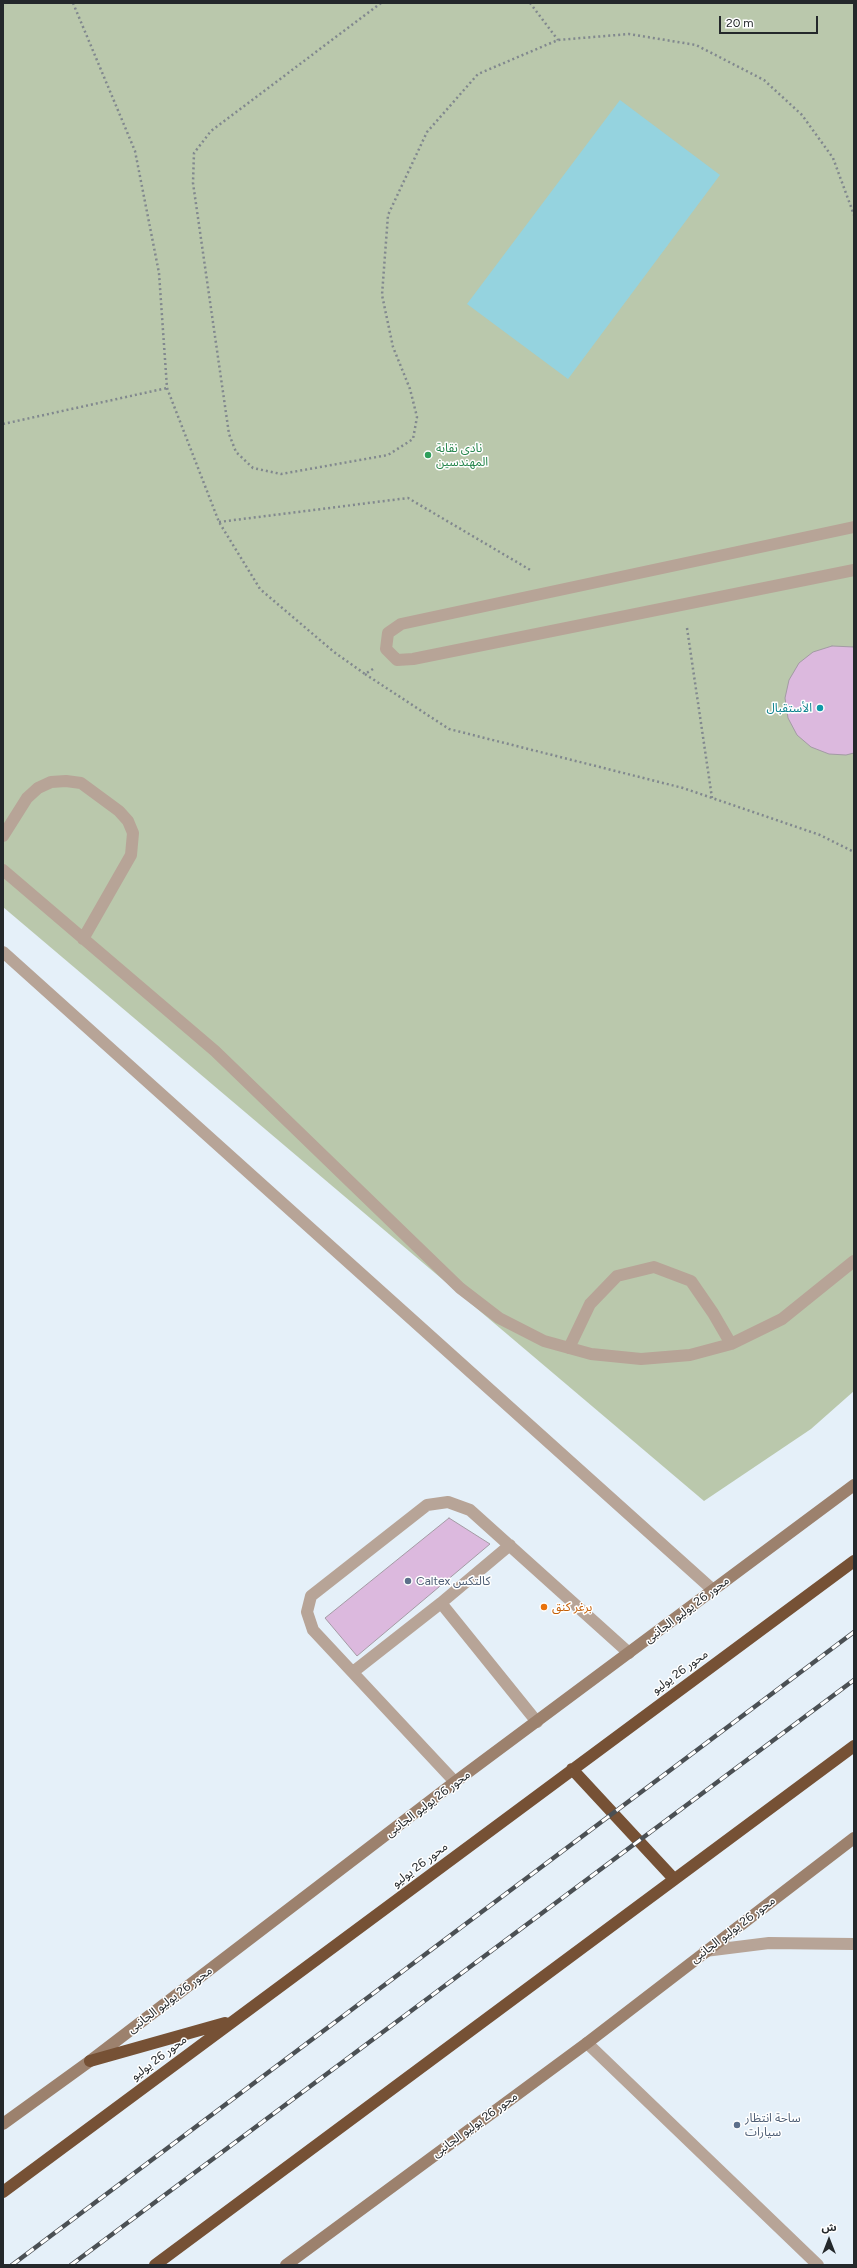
<!DOCTYPE html>
<html>
<head>
<meta charset="utf-8">
<style>
  body { margin:0 }
  #map { position:relative; width:857px; height:2268px; overflow:hidden; background:#e5f0f9; font-family:Figtree,"Noto Sans Arabic",sans-serif }
  canvas { display:block }
  .frame { position:absolute; inset:0; border:4px solid #24282b; pointer-events:none }
  .north { position:absolute; left:809px; top:2220px; width:40px; height:40px; -webkit-text-stroke:3px #fff; paint-order:stroke; rotate:0deg; font-size:11px; font-weight:700; line-height:16px; text-align:center; color:#24282b }
  .north::after { content:''; display:block; margin:auto; width:14px; height:18px; background:#24282b; clip-path:polygon(50% 0,100% 100%,50% 72%,0 100%) }
  .scale { position:absolute; left:719px; top:16px; width:99px; height:18px; box-sizing:border-box; border:2px solid #24282b; border-top:0; padding-left:5px; font-size:12px; line-height:14px; white-space:nowrap; color:#24282b; -webkit-text-stroke:3px #fff; paint-order:stroke }
</style>
</head>
<body>
<div id="map">
<canvas width="857" height="2268"></canvas>
<div class="frame"></div>
<div class="north">ش</div>
<div class="scale">20 m</div>
</div>
<script>
const context = document.querySelector('canvas').getContext('2d');
context.lineJoin = 'round';
function fillPath(path, color) { context.fillStyle = color; context.fill(path, 'evenodd'); }
const poly = rows => new Path2D(rows.map(r => 'M' + r).join(''));
function stroke(path, color, width, dash) { context.strokeStyle = color; context.lineWidth = width; context.lineCap = dash ? 'butt' : 'round'; context.setLineDash(dash || []); context.stroke(path); }
function write(font, color, halo, rows, align = 'center') {
  context.font = font + ' Figtree,"Noto Sans Arabic",sans-serif'; context.lineWidth = 3; context.setLineDash([]); context.textBaseline = 'middle'; context.strokeStyle = halo; context.fillStyle = color; for (const [text, x, y, turn = 0] of rows) {
    context.save(); context.translate(x, y); context.rotate((+turn || 0) * Math.PI / 180); context.textAlign = isNaN(turn) ? turn : align; if (halo) context.strokeText(text, 0, 0); context.fillText(text, 0, 0); context.restore();
  }
}
fillPath(poly([
  [3,3,854,3,854,1391,811,1429,704,1501,3,907]
]), '#bac8ac');
fillPath(poly([
  [620,100,720,175,568,379,467,304]
]), '#95d3df');
const building = poly([
  [832,646,854,647,854,753,846,755,829,754,811,747,797,735,788,718,785,698,789,680,799,663,813,652,832,646],
  [449,1518,490,1544,357,1656,325,1618,449,1518]
]);
fillPath(building, '#dcb9de');
stroke(building, '#a39ba4', 1);
stroke(poly([
  [73,3,135,151,159,273,167,388,219,522,260,589,334,652,365,674,373,669],
  [381,3,211,131,194,153,193,183,229,434,236,452,253,468,281,474,388,455,413,439,417,417,410,389,393,347,382,295,388,215,427,132,478,74,558,40,629,34,696,45,764,80,802,115,833,158,854,215],
  [530,3,558,40],
  [3,424,167,388],
  [219,522,408,498,532,571],
  [687,628,712,798],
  [365,674,449,729,683,788,820,835,854,852]
]), '#81888e', 2.5, [2, 3]);
stroke(poly([
  [854,527,401,624,388,633,386,649,397,660,413,659,854,570],
  [3,836,27,798,38,788,51,782,66,781,81,783,119,811,128,821,133,833,131,855,83,939],
  [3,870,215,1051,460,1288,499,1318,544,1341,591,1354,641,1359,690,1355,731,1344,782,1319,854,1261],
  [569,1348,590,1304,617,1276,654,1267,691,1281,713,1313,731,1344],
  [441,1603,537,1722],
  [353,1672,441,1603,510,1545],
  [455,1782,313,1630,307,1612,311,1596,427,1505,448,1502,470,1510,629,1653],
  [587,2043,818,2265]
]), '#b7a497', 12);
stroke(poly([
  [3,952,713,1590],
  [705,1951,769,1943,854,1944]
]), '#b7a497', 12);
stroke(poly([
  [3,2124,90,2061,455,1782,854,1485],
  [286,2265,587,2043,854,1838]
]), '#9c816d', 12);
stroke(poly([
  [572,1769,674,1879],
  [90,2061,225,2023],
  [3,2192,854,1561],
  [155,2265,854,1746]
]), '#765135', 12);
const rail = poly([
  [12,2265,854,1632],
  [71,2265,854,1680]
]);
stroke(rail, '#4b5054', 4.5);
stroke(rail, '#fff', 3, [9]);
for (const [x, y, r, color] of [
  [428,455,4,"#2e9e5b"],
  [820,708,4,"#0f9aa8"],
  [408,1581,4,"#5c6f8a"],
  [544,1607,4,"#e8710a"],
  [737,2125,4,"#5c6f8a"]
]) { const dot = new Path2D(); dot.arc(x, y, r, 0, 2 * Math.PI); context.fillStyle = color; context.fill(dot); stroke(dot, '#fff', 1.5); }
write('12px', '#27864d', '#fff', [
  ["نادى نقابة",436,448],
  ["المهندسين",436,462]
], 'left');
write('12px', '#0d838f', '#fff', [
  ["الأستقبال",812,708]
], 'right');
write('12px', '#4e5e75', '#fff', [
  ["Caltex كالتكس",416,1581],
  ["ساحة انتظار",745,2118],
  ["سيارات",745,2132]
], 'left');
write('12px', '#c56008', '#fff', [
  ["برغر كنق",552,1607]
], 'left');
write('12px', '#24282b', '#fff', [
  ["محور 26 يوليو الجانبى",687,1610,-37],
  ["محور 26 يوليو",680,1672,-36],
  ["محور 26 يوليو الجانبى",428,1804,-37],
  ["محور 26 يوليو",420,1865,-37],
  ["محور 26 يوليو الجانبى",733,1930,-37],
  ["محور 26 يوليو الجانبى",170,2000,-37],
  ["محور 26 يوليو",159,2058,-37],
  ["محور 26 يوليو الجانبى",475,2125,-36]
]);
</script>
</body>
</html>
